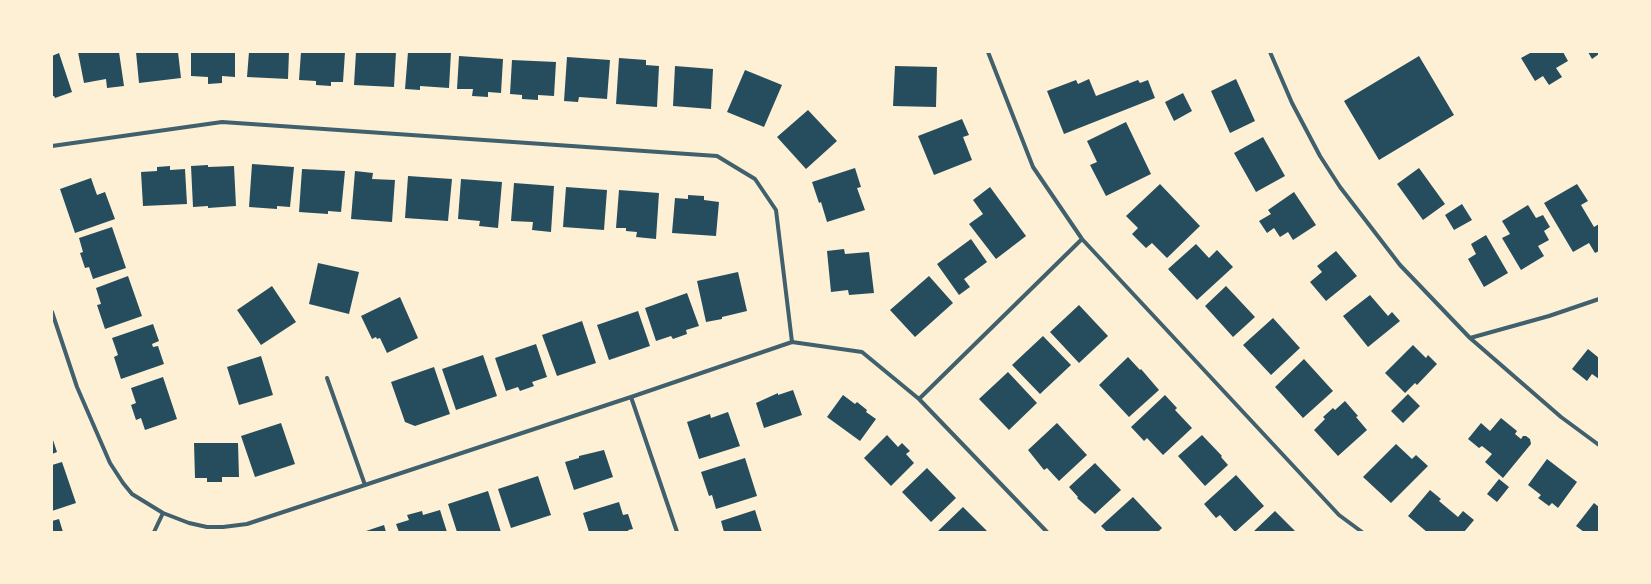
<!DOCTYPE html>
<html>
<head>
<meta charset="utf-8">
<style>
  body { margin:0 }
  #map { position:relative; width:1651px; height:584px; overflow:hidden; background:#fdf0d5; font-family:"Work Sans",sans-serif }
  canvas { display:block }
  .frame { position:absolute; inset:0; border:53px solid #fdf0d5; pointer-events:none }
</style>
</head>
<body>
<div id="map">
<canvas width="1651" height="584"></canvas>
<div class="frame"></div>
</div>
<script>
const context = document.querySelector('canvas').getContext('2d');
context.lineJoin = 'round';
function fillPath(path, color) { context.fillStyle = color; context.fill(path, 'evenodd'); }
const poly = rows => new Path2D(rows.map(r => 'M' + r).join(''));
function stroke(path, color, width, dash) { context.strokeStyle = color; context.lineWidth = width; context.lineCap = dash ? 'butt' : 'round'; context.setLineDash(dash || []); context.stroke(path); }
fillPath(poly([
  [78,52,119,52,124,86,107,88,106,79,84,83],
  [136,52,178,52,181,78,139,83],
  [191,52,235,52,235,77,222,76,222,83,208,84,208,77,191,76],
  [249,52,289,52,288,79,247,77],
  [301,52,345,52,343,82,331,82,331,86,316,85,316,81,299,80],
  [356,52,396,52,394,87,354,85],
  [408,52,451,52,449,88,420,86,420,90,405,89],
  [1532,52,1563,52,1568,61,1556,68,1562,77,1549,85,1543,76,1535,81,1521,58],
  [1588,52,1599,52,1599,54,1592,59],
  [59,53,72,92,55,98,54,96,52,96,52,56],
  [459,56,503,59,501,93,488,92,488,97,472,96,473,89,457,89],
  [1419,56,1454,115,1379,160,1344,101],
  [567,57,610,60,607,99,579,97,578,102,564,101],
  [619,58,646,60,646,65,659,66,657,107,616,104],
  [512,60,556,62,554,96,538,95,538,100,522,99,522,95,510,94],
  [675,66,713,69,711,109,673,106],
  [895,66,937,67,936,107,893,106],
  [745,70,782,85,764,127,727,112],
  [1089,79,1096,96,1138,80,1140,83,1148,80,1155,98,1064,134,1047,91,1076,80,1078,84],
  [1236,79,1255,121,1230,133,1211,91],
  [1183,93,1192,111,1174,121,1165,102],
  [808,110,837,141,806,169,777,137],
  [962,119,969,135,963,137,972,160,934,175,918,136],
  [1126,122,1151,174,1106,196,1090,165,1097,162,1087,141],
  [1263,137,1285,176,1256,192,1234,153],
  [252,164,294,167,290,207,277,206,277,209,249,207],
  [208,165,208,167,234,166,236,206,208,208,208,206,193,207,191,166],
  [170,166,170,170,185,169,187,204,143,206,141,172,157,171,157,167],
  [855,168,861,187,857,188,865,210,827,222,821,202,819,203,812,182],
  [1419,168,1445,204,1423,220,1397,184],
  [302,169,345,171,341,212,328,211,328,214,299,212],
  [355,171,373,173,372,179,395,180,392,222,351,219],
  [408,176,452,179,448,221,405,218],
  [91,178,97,195,105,192,115,219,75,233,60,189],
  [461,179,502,182,498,228,479,226,480,221,458,219],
  [514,183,554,186,551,232,532,230,533,222,511,221],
  [1160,184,1200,226,1167,258,1152,243,1146,248,1132,234,1138,228,1126,216],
  [1577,184,1588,201,1581,205,1594,227,1599,224,1599,251,1595,253,1589,243,1573,252,1544,203],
  [566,187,607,190,604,230,563,227],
  [990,187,1026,236,996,259,969,224,983,214,973,200],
  [619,190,659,193,656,239,636,237,637,232,626,231,626,228,616,228],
  [1294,192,1316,225,1293,240,1288,232,1280,237,1274,228,1267,233,1259,221,1271,214,1268,210],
  [688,195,704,196,704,200,719,202,716,236,672,233,675,198,688,199],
  [1462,204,1472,220,1454,230,1445,215],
  [1528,205,1536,218,1543,215,1550,227,1544,231,1549,240,1538,246,1544,256,1521,270,1502,238,1510,234,1502,221],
  [112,227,126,268,93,279,89,267,85,268,80,253,83,252,79,238],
  [1486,235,1508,273,1484,287,1468,259,1476,254,1471,244],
  [971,239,987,262,964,279,970,287,959,295,937,264],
  [1196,244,1209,258,1217,250,1233,267,1197,300,1168,269],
  [844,249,845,254,869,252,874,293,849,295,848,290,831,292,827,251],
  [1336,251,1357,276,1326,301,1310,282,1322,272,1317,266],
  [318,263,359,272,349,314,309,304],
  [738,272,747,311,722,317,722,319,706,322,697,281],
  [128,276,142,316,105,329,97,305,101,304,96,288],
  [929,276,953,303,915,337,890,310],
  [272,286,296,322,261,345,237,310],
  [1226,286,1255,317,1233,337,1205,306],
  [687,293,699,326,686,330,687,334,673,339,671,336,656,341,645,308],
  [1370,295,1388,316,1392,312,1400,321,1368,347,1343,316],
  [400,297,418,338,387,353,380,338,377,339,376,337,372,339,361,316],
  [1079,305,1108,336,1079,363,1050,332],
  [638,311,650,346,609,360,597,325],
  [1273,318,1300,348,1271,375,1243,345],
  [582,321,596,363,557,376,542,335],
  [153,324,159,341,152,344,153,347,158,346,164,364,121,379,114,357,118,355,112,338],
  [1043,336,1071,365,1040,394,1012,365],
  [536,344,547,377,532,382,534,386,520,391,518,387,506,391,495,358],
  [1413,345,1426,358,1428,355,1437,364,1417,385,1415,383,1405,393,1385,373],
  [1588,349,1599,358,1599,379,1592,374,1587,381,1572,369],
  [483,355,497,396,456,410,442,369],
  [261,356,273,395,239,405,227,367],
  [1128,357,1140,370,1141,369,1159,390,1129,417,1099,385],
  [1304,359,1333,391,1303,418,1275,387],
  [434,367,450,414,415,426,405,422,391,382],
  [1008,372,1037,403,1009,430,979,399],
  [163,377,177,419,145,430,141,418,136,420,131,405,136,403,131,388],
  [793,390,802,415,764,428,756,403,778,393,778,395],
  [1408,394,1420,406,1403,423,1391,411],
  [843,395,855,404,857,402,867,410,866,412,876,419,860,441,827,417],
  [1165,395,1177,408,1175,410,1192,428,1163,455,1147,438,1144,441,1131,427],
  [1345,401,1358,416,1356,417,1367,430,1338,456,1314,430,1325,419,1323,417,1333,408,1335,410],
  [728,412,740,446,699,459,687,422,710,414,711,418],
  [1501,418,1517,431,1515,434,1521,439,1523,436,1526,436,1530,439,1531,444,1503,478,1485,462,1492,454,1482,446,1479,448,1468,439,1481,423,1490,431],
  [281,423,295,464,255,477,241,436],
  [1057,423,1087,455,1059,481,1047,468,1044,470,1028,450],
  [887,435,898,447,902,443,910,451,906,454,914,463,891,486,864,458],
  [1202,435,1222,456,1221,457,1228,465,1205,486,1178,456],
  [52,437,57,452,52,454],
  [194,443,238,443,239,477,222,477,222,482,207,482,207,478,195,478],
  [1396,444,1412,459,1416,455,1428,466,1391,503,1363,477],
  [604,450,613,477,574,490,565,462,579,458,579,456],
  [745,458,757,496,716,509,712,495,709,496,701,472],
  [1547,459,1577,482,1558,508,1552,503,1549,506,1538,498,1541,495,1528,485],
  [62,462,76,503,52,511,52,465],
  [1095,463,1121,490,1095,514,1077,498,1078,497,1069,487],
  [927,468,956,498,931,522,902,492],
  [1236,475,1264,506,1235,532,1220,515,1216,518,1204,504],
  [538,476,551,515,511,528,498,489],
  [1499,479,1509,487,1497,502,1487,494],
  [1430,490,1441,499,1439,501,1458,517,1463,511,1474,520,1464,532,1427,532,1408,516],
  [488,491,501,532,457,532,448,504],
  [1133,497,1162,528,1158,532,1107,532,1101,526],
  [619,502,623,515,628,514,633,529,628,530,629,532,589,532,583,513],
  [1594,503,1599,507,1599,532,1584,532,1576,526],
  [963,507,987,531,937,532],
  [440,510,447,532,399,532,396,524,409,520,407,515,422,511,423,515],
  [755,510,762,532,724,532,721,521],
  [1275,511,1296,532,1253,532],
  [59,519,63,532,52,532,52,521],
  [384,525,386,532,363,532]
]), '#264d5e');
stroke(poly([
  [988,52,1033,167,1082,239,1339,515,1362,532],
  [1270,52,1292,103,1320,156,1340,187,1400,265,1470,338,1561,417,1599,445],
  [52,146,222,122,717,156,755,179,776,210,792,342],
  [52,312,77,387,110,463,123,483,132,494,163,513,189,523,207,527,223,527,247,524,631,397,792,342,862,352,919,399,1047,532],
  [1470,338,1549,316,1599,299],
  [327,378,365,485],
  [631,397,677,532],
  [919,399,1082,239],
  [154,532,163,513]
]), '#3f606c', 4);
</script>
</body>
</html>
